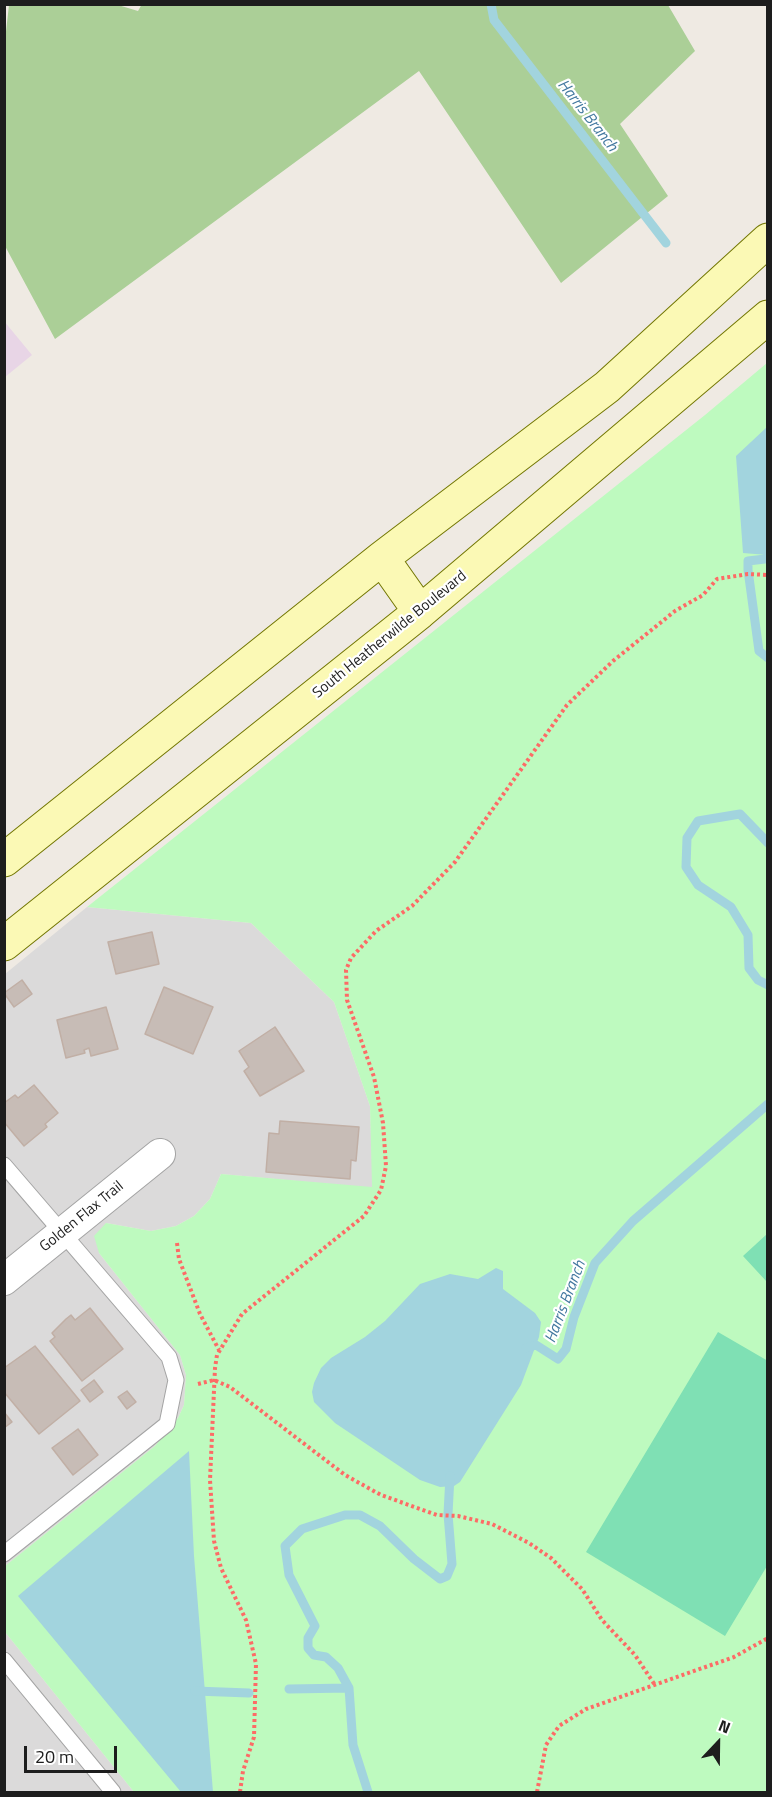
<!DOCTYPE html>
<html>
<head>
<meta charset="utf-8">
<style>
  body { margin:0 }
  #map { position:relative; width:772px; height:1797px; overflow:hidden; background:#efeae3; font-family:"Titillium Web",sans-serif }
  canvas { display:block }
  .frame { position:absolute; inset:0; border:6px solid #1d1d1d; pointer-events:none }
  .north { position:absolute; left:688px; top:1713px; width:60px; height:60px; -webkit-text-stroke:4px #fff; paint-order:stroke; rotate:22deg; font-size:16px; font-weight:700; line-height:24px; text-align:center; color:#1d1d1d }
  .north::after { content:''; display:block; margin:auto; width:21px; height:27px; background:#1d1d1d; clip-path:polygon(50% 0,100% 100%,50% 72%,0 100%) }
  .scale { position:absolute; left:24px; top:1746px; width:93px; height:27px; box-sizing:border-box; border:3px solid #1d1d1d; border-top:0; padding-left:8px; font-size:18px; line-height:21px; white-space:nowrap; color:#1d1d1d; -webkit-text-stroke:4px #fff; paint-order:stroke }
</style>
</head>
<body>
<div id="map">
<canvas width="772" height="1797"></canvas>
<div class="frame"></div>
<div class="north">N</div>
<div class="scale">20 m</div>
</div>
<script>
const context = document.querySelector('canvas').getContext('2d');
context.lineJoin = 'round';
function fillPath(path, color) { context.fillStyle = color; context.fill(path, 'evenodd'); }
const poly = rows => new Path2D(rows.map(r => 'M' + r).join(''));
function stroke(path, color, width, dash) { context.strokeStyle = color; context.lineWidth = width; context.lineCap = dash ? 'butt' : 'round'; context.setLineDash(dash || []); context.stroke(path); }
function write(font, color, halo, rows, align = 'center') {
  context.font = font + ' "Titillium Web",sans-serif'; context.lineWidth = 4.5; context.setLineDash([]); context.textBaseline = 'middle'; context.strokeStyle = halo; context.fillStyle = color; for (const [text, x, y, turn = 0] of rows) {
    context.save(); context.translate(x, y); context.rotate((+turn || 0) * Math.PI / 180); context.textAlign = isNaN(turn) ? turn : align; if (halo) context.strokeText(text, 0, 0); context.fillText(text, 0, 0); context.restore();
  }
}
fillPath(poly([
  [87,907,251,923,334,1002,370,1106,373,1188,221,1174,210,1199,194,1216,176,1226,151,1231,106,1223,99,1253,180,1355,186,1375,184,1405,178,1418,155,1446,5,1566,5,974],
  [5,1632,134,1792,5,1792]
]), '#dbdada');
fillPath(poly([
  [4,321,32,355,5,377,4,377]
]), '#e8d5e6');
fillPath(poly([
  [118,5,138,11,142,4,668,5,695,51,620,124,668,196,561,283,419,71,55,339,5,246,4,49,9,5]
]), '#abcf97');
fillPath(poly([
  [767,363,767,1792,134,1792,5,1632,5,1566,155,1446,178,1418,184,1405,186,1375,180,1355,99,1253,94,1236,106,1223,151,1231,176,1226,194,1216,210,1199,221,1174,372,1187,370,1106,334,1002,251,923,87,907,705,415]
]), '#befabf');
fillPath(poly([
  [767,1234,767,1282,743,1256],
  [718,1332,768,1361,767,1566,725,1636,586,1552]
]), '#7fe0b4');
fillPath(poly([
  [767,427,767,555,743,553,736,456],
  [496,1268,503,1271,503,1289,535,1313,541,1322,539,1337,521,1385,460,1482,454,1486,440,1487,420,1480,335,1423,314,1402,312,1392,314,1383,321,1368,331,1358,365,1337,385,1321,420,1284,450,1274,478,1279],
  [189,1451,194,1556,213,1792,181,1792,18,1596]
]), '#a2d4de');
stroke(poly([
  [491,4,494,20,666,243],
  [768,556,765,559,748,561,748,570,759,651,768,658],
  [768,843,740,814,698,821,687,838,686,867,698,885,731,907,748,935,749,968,758,980,768,985],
  [526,1348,536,1345,558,1359,566,1349,574,1317,595,1263,633,1221,768,1104],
  [289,1689,349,1688],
  [195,1691,249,1693],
  [368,1792,353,1745,349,1688,338,1668,326,1657,314,1655,308,1648,308,1638,315,1626,289,1575,285,1546,302,1529,345,1515,360,1515,380,1526,414,1559,440,1579,447,1576,452,1564,448,1514,450,1476]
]), '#a2d4de', 9);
const building = poly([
  [152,932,159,964,116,974,108,942,152,932],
  [22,980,32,994,14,1007,4,993,22,980],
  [164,987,213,1007,193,1054,145,1034,164,987],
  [106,1007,118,1049,91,1056,89,1048,84,1050,85,1053,66,1058,57,1020,106,1007],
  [275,1027,304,1071,260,1096,244,1071,249,1067,239,1051,275,1027],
  [34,1085,58,1113,45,1124,47,1127,24,1146,4,1122,4,1103,15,1095,18,1098,34,1085],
  [280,1121,359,1127,356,1161,351,1160,350,1179,266,1172,269,1133,279,1134,280,1121],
  [90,1308,123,1349,82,1381,50,1341,55,1337,52,1333,66,1319,71,1315,75,1320,90,1308],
  [35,1346,80,1401,39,1434,4,1392,4,1368,35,1346],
  [94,1380,103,1392,90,1402,81,1390,94,1380],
  [127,1391,136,1402,127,1409,118,1397,127,1391],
  [4,1412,12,1422,4,1428,4,1412],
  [78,1429,98,1455,73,1475,52,1448,78,1429]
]);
fillPath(building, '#c7bcb6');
stroke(building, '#c1afa5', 1.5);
const service = poly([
  [4,1165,169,1357,176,1380,167,1424,4,1554],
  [4,1660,113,1792]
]);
const minor = poly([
  [4,1280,160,1154]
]);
const secondary = poly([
  [382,558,420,612],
  [4,860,382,558,607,387,768,240],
  [4,944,420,612,768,317]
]);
stroke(service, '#a4a4a4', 17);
stroke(minor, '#a4a4a4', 32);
stroke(secondary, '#727602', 35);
stroke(poly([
  [177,1243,179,1259,200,1314,219,1350],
  [198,1384,214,1380,230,1387,345,1475,381,1495,437,1515,458,1516,492,1524,529,1543,551,1558,582,1589,602,1620,635,1655,655,1685],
  [240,1792,243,1771,254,1737,256,1664,246,1620,221,1568,214,1541,210,1480,215,1368,217,1355,242,1314,364,1216,381,1190,386,1166,383,1123,374,1077,347,1000,346,970,351,958,376,931,412,906,455,862,567,705,613,661,675,611,703,595,717,579,748,574,768,575],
  [537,1792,546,1745,559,1726,586,1709,734,1657,768,1638]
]), '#fd6b66', 4, [3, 3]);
stroke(service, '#fff', 15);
stroke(minor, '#fff', 30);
stroke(secondary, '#fbf9b5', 33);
write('15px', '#1d1d1d', '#fff', [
  ["South Heatherwilde Boulevard",390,635,-39],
  ["Golden Flax Trail",82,1217,-39]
]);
write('italic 16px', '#42789f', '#fff', [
  ["Harris Branch",587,116,52],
  ["Harris Branch",566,1302,-69]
]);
</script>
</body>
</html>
